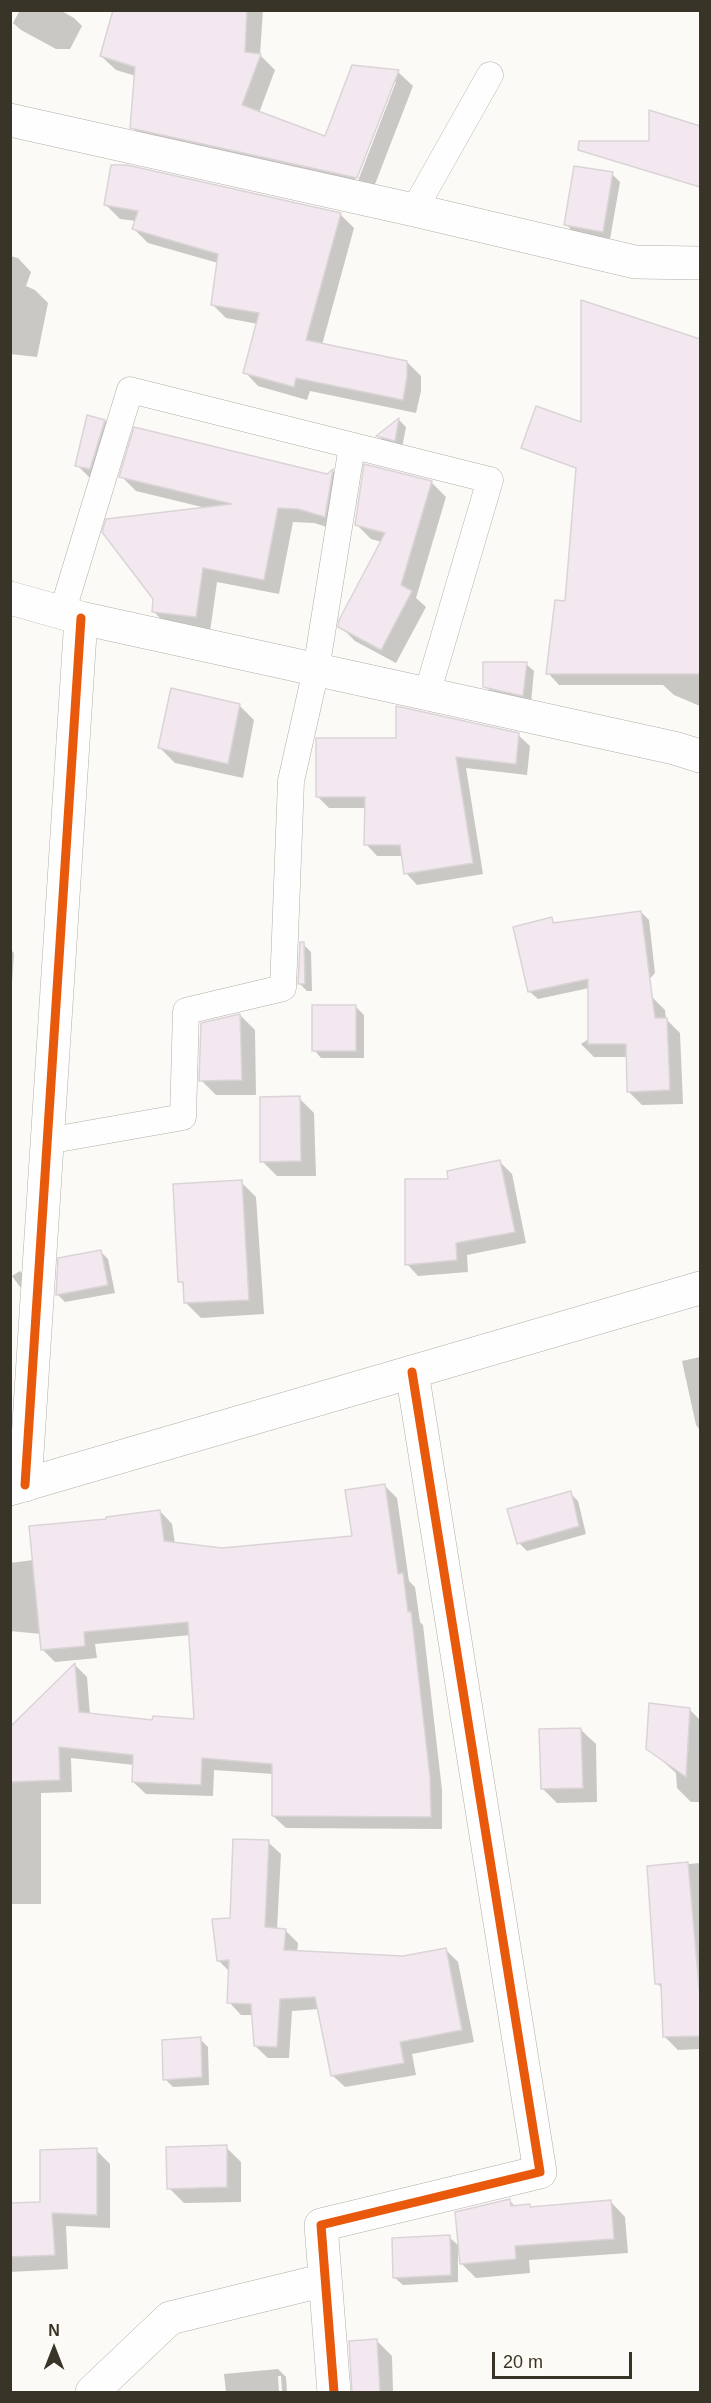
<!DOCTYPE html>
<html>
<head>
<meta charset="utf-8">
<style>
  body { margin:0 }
  #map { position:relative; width:711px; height:2403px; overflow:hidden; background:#fcfaf7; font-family:Helvetica,sans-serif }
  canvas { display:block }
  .frame { position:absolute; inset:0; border:12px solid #393428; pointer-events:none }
  .north { position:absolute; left:24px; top:2319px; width:60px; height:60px; -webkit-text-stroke:4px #fefbf5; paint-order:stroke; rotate:0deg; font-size:16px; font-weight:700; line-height:24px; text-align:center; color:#393428 }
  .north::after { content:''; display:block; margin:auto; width:21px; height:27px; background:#393428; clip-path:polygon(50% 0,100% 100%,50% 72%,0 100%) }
  .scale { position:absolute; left:492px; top:2352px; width:140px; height:27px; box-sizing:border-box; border:3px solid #393428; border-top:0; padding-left:8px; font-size:18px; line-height:21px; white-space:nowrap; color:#393428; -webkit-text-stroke:4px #fefbf5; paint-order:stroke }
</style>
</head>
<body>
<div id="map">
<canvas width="711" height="2403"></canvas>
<div class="frame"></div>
<div class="north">N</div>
<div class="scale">20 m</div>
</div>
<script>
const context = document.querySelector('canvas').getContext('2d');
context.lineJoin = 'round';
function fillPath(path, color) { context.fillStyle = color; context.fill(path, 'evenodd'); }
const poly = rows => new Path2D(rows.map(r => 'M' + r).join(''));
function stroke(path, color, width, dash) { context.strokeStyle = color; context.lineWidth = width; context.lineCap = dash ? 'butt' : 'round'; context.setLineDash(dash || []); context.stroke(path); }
fillPath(poly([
  [20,10,60,10,74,18,82,26,70,49,56,49,21,30,13,23],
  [222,10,263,10,260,55,275,70,259,113,325,138,398,72,413,86,372,192,147,142,132,127,136,76,116,70,101,56],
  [392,82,396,82,356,186,353,185],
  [612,174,620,182,610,239,573,232,566,224],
  [106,205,340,214,354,228,322,345,407,362,421,376,421,391,416,413,310,391,307,400,258,386,245,372,258,324,226,318,212,304,218,263,148,243,134,229,136,221,120,219],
  [10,256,18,258,31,272,26,286,35,290,48,303,37,357,10,354],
  [582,302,700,340,700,440,596,420],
  [399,420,406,427,402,448,386,443,378,436],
  [105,421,120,436,92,480,77,465],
  [578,466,700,502,700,706,674,695,663,685,559,685,548,673,566,603],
  [333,471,347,486,340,531,314,523,293,522,279,594,217,582,210,632,168,626,153,611,206,508,136,491,121,476,328,475],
  [431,482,446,497,416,598,426,607,396,663,355,641,340,626,382,542,371,539,356,524],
  [526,664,534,671,531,703,493,694,485,686],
  [239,705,254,720,243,778,175,763,160,748],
  [518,735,530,746,527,775,466,768,483,874,417,885,406,873,403,856,377,856,366,844,366,808,329,808,317,796,397,740],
  [641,912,649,920,655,973,608,1024,652,997,665,1010,666,1019,680,1033,683,1104,642,1105,628,1091,627,1057,594,1057,581,1044,595,1035,589,988,538,999,530,992,551,919,556,924],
  [303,944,311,952,312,991,307,991,300,984],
  [10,949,14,953,10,1014],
  [356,1007,364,1015,364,1058,321,1058,314,1050],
  [240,1015,255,1030,256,1095,216,1095,201,1080],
  [299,1098,314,1113,316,1176,277,1176,262,1161],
  [500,1162,512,1174,526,1243,467,1255,468,1272,418,1276,407,1264,450,1181],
  [241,1182,256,1197,264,1314,201,1318,186,1303,185,1286,180,1281],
  [100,1251,108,1259,115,1293,65,1302,58,1295],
  [20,1271,27,1279,26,1295,12,1276],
  [700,1357,700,1430,696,1425,682,1361],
  [384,1485,397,1498,409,1581,415,1587,420,1622,423,1625,442,1790,442,1829,286,1828,273,1816,273,1774,214,1770,213,1796,146,1794,133,1782,134,1765,71,1758,72,1792,41,1793,41,1904,10,1904,10,1729,75,1665,87,1677,90,1715,154,1722,196,1720,191,1635,95,1644,97,1658,55,1662,42,1649,41,1634,10,1631,10,1563,33,1560,108,1521,160,1511,172,1524,175,1544,222,1549,353,1537],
  [570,1493,578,1501,586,1534,527,1551,519,1543],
  [690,1710,700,1720,700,1802,691,1802,677,1788,676,1773,648,1748],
  [580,1729,596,1744,597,1802,557,1803,542,1788],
  [268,1842,281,1854,277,1929,285,1930,298,1943,297,1952,403,1958,446,1950,458,1962,474,2042,412,2054,416,2075,345,2087,332,2075,319,2009,292,2011,289,2058,268,2058,255,2046,253,2015,241,2015,229,2002,230,1972,218,1960,232,1919],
  [700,1863,700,2049,678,2050,665,2037,662,1989,657,1983,648,1868],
  [200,2039,208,2047,209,2085,173,2087,165,2079],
  [226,2147,241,2162,241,2202,184,2203,169,2188],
  [96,2150,110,2164,110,2228,66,2226,68,2269,10,2272,10,2205,42,2203],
  [509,2200,516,2207,529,2206,532,2209,611,2202,625,2217,628,2253,529,2260,530,2273,476,2278,462,2264],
  [449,2237,458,2245,458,2282,403,2285,395,2278],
  [377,2341,392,2356,393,2392,354,2392,350,2342],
  [278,2369,286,2377,287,2392,282,2392,281,2376,278,2376,279,2392,226,2392,224,2374]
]), '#0003');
const building = poly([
  [113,10,247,10,245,52,261,54,242,105,325,136,352,65,399,70,357,178,130,128,135,67,100,56,113,10],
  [649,110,700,126,700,187,578,150,579,141,649,141,649,110],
  [111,165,127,165,341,213,306,340,407,361,407,377,403,400,296,378,294,387,243,373,259,313,211,305,218,254,132,229,138,211,104,205,111,165],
  [574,166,613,172,603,232,564,225,574,166],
  [581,300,700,339,700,674,546,674,555,600,565,601,576,468,521,448,536,406,581,422,581,300],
  [87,415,105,420,90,469,75,466,87,415],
  [399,418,395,441,376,436,399,418],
  [134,427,327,474,333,469,325,517,298,509,278,508,264,580,203,568,196,617,152,612,153,599,102,532,106,519,232,504,119,477,134,427],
  [364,464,432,481,401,585,412,591,381,650,338,627,339,620,385,533,355,525,364,464],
  [483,662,527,662,523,696,483,687,483,662],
  [171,688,240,704,228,764,158,748,171,688],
  [396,706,519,733,516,764,456,757,473,863,404,874,400,845,364,845,365,797,316,797,316,738,396,738,396,706],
  [641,911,655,1018,667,1018,670,1090,627,1092,626,1044,588,1044,588,979,528,992,513,927,552,917,553,923,641,911],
  [300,942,304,942,305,984,298,984,300,942],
  [312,1005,356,1005,356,1051,312,1051,312,1005],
  [240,1014,242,1080,199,1081,201,1023,240,1014],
  [300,1096,301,1161,260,1162,260,1097,300,1096],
  [500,1160,515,1232,456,1243,457,1260,405,1265,405,1179,448,1179,447,1171,500,1160],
  [242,1180,249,1300,184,1303,183,1282,178,1282,173,1184,242,1180],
  [101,1250,108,1285,56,1295,58,1258,101,1250],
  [385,1484,398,1574,403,1573,408,1612,411,1611,430,1777,431,1817,272,1816,272,1764,202,1758,201,1785,132,1782,133,1755,59,1747,60,1780,10,1782,10,1727,75,1663,79,1712,152,1720,153,1716,194,1719,188,1622,84,1632,85,1646,41,1650,29,1526,106,1519,106,1517,160,1510,164,1541,222,1548,352,1536,345,1490,385,1484],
  [571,1491,579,1526,517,1544,507,1509,571,1491],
  [649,1703,690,1708,686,1777,646,1749,649,1703],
  [581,1728,583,1788,541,1789,539,1729,581,1728],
  [233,1839,269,1840,265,1927,286,1929,284,1950,403,1956,446,1948,462,2030,400,2042,404,2063,331,2076,315,1997,280,1999,277,2047,254,2046,251,2004,227,2003,229,1960,217,1961,212,1919,230,1918,233,1839],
  [688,1862,700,1999,700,2036,663,2037,661,1984,655,1984,647,1866,688,1862],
  [201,2037,202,2077,163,2080,162,2040,201,2037],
  [227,2145,227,2187,167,2189,166,2147,227,2145],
  [97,2148,97,2215,52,2213,55,2255,10,2257,10,2203,40,2202,40,2150,97,2148],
  [510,2199,511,2206,530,2204,530,2207,611,2200,614,2239,515,2246,516,2259,460,2264,455,2212,510,2199],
  [450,2235,451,2275,393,2278,392,2238,450,2235],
  [377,2339,380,2392,352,2392,349,2341,377,2339]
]);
fillPath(building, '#f3e8ef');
stroke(building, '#dad4d7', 1.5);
const service = poly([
  [414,210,490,75],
  [62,613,130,390,490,480,427,694],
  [47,1141,183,1117,186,1011,283,988,291,781,316,670,352,446]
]);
const minor = poly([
  [10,120,414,210,635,262,700,263],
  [10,598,81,618,674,748,700,756],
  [25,1485,81,618],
  [92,2392,170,2318,325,2280],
  [334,2392,321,2225,540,2172,412,1372]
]);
const tertiary = poly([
  [10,1489,700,1288]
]);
stroke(service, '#b2afa8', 27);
stroke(minor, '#b2afa8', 34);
stroke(tertiary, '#b2afa8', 34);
stroke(service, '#fffefe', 26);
stroke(minor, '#fffefe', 33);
stroke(tertiary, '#fffefe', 33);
stroke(poly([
  [25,1485,81,618],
  [334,2392,321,2225,540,2172,412,1372]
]), '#e8590c', 9);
</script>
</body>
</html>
